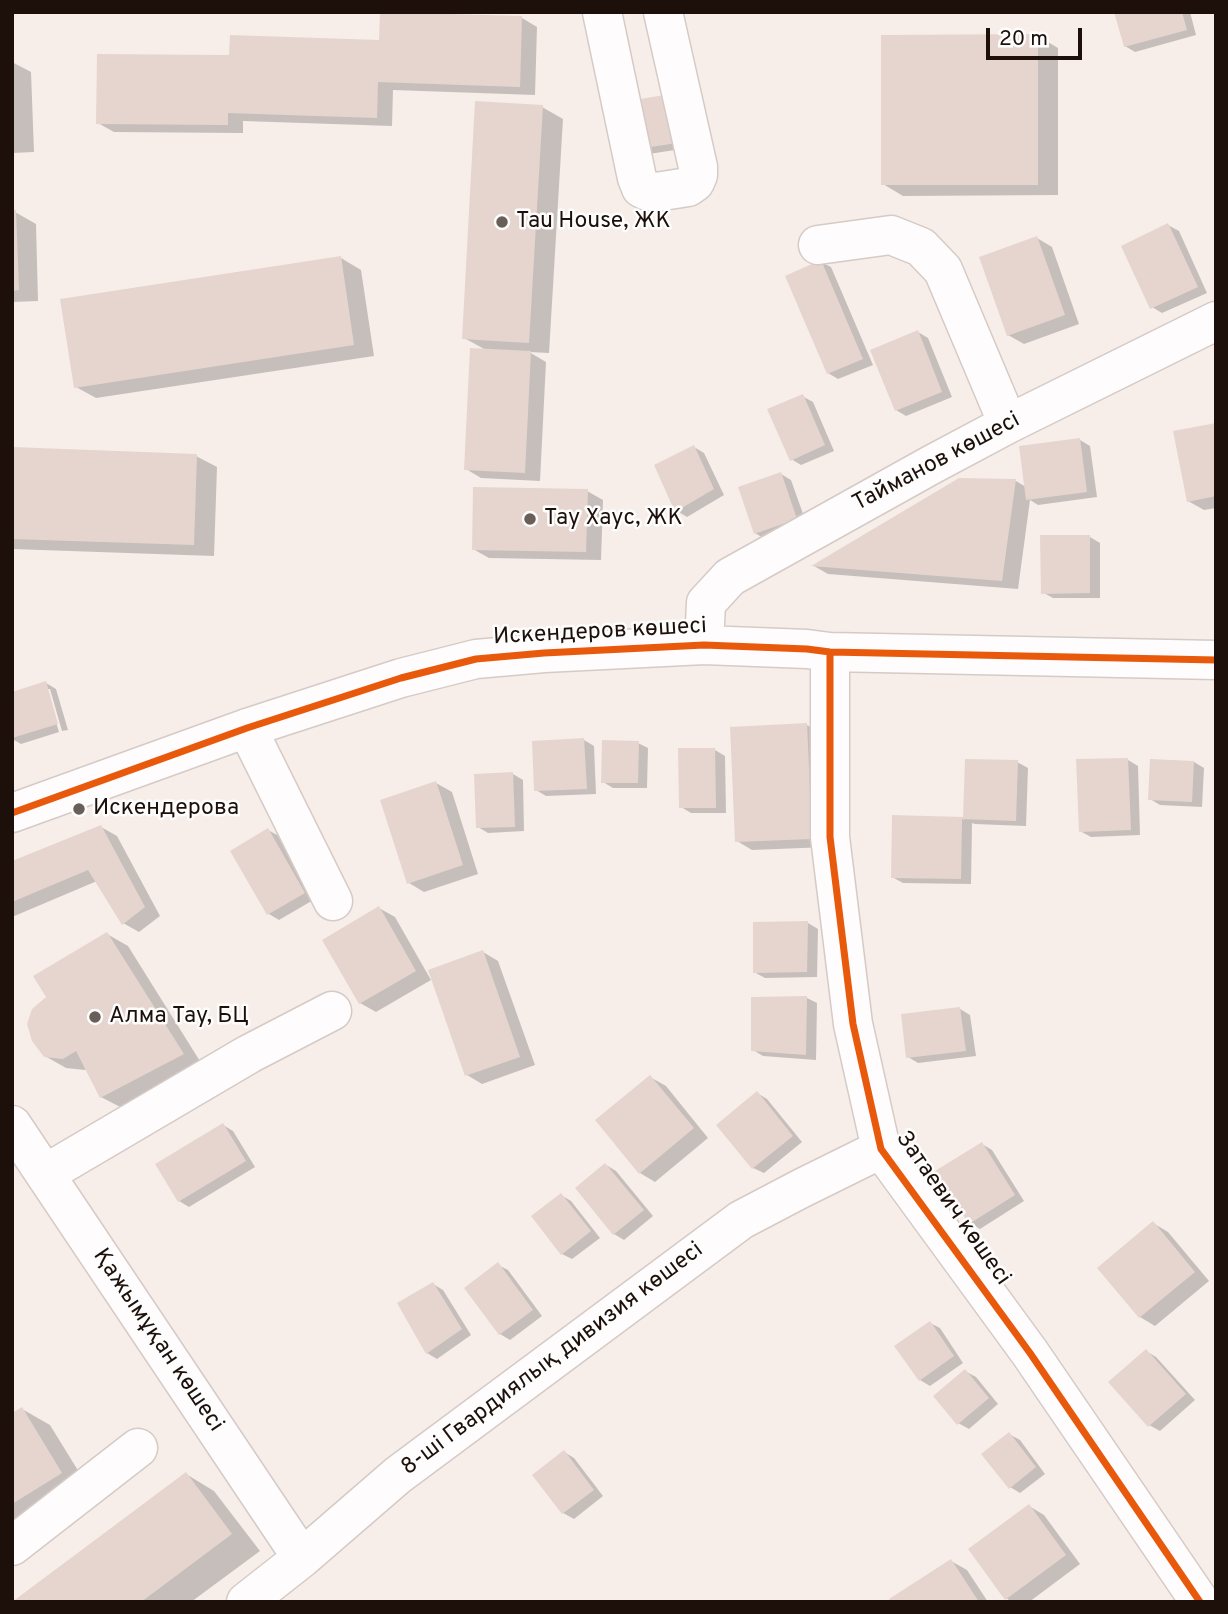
<!DOCTYPE html>
<html>
<head>
<meta charset="utf-8">
<style>
  body { margin:0 }
  #map { position:relative; width:1228px; height:1614px; overflow:hidden; background:#f7eeea; font-family:Overpass,sans-serif }
  canvas { display:block }
  .frame { position:absolute; inset:0; border:14px solid #1d100a; pointer-events:none }
  .scale { position:absolute; left:986px; top:28px; width:96px; height:32px; box-sizing:border-box; border:4px solid #1d100a; border-top:0; padding-left:9px; font-size:21px; line-height:24px; white-space:nowrap; color:#1d100a; -webkit-text-stroke:5px #fdfdfd; paint-order:stroke }
</style>
</head>
<body>
<div id="map">
<canvas width="1228" height="1614"></canvas>
<div class="frame"></div>
<div class="scale">20 m</div>
</div>
<script>
const context = document.querySelector('canvas').getContext('2d');
context.lineJoin = 'round';
function fillPath(path, color) { context.fillStyle = color; context.fill(path, 'evenodd'); }
const poly = rows => new Path2D(rows.map(r => 'M' + r).join(''));
function stroke(path, color, width, dash) { context.strokeStyle = color; context.lineWidth = width; context.lineCap = dash ? 'butt' : 'round'; context.setLineDash(dash || []); context.stroke(path); }
function write(font, color, halo, rows, align = 'center') {
  context.font = font + ' Overpass,sans-serif'; context.lineWidth = 5; context.setLineDash([]); context.textBaseline = 'middle'; context.strokeStyle = halo; context.fillStyle = color; for (const [text, x, y, turn = 0] of rows) {
    context.save(); context.translate(x, y); context.rotate((+turn || 0) * Math.PI / 180); context.textAlign = isNaN(turn) ? turn : align; if (halo) context.strokeText(text, 0, 0); context.fillText(text, 0, 0); context.restore();
  }
}
fillPath(poly([
  [1116,12,1190,12,1196,35,1135,52,1125,46],
  [522,18,537,27,535,95,393,90,392,126,243,121,243,133,114,132,98,123,230,57,381,42],
  [1038,36,1058,48,1058,195,903,196,883,184],
  [12,62,31,72,34,152,12,153],
  [631,102,694,147,649,154],
  [542,107,563,119,549,353,529,352,546,362,540,481,481,478,466,469,486,350,464,338],
  [12,212,15,212,36,224,38,301,12,302],
  [1168,225,1179,231,1207,293,1162,313,1152,307],
  [1037,238,1052,247,1079,324,1024,344,1008,335],
  [341,258,361,270,374,356,96,398,76,387],
  [821,262,831,267,873,365,838,379,828,373],
  [918,332,928,338,952,397,906,416,896,410],
  [802,396,813,402,834,451,801,465,791,459],
  [1216,425,1216,508,1204,510,1188,501],
  [1080,440,1090,446,1097,497,1038,505,1030,500,1018,589,828,574,814,566,960,479,1016,481,1026,487],
  [694,447,704,453,724,495,687,517,677,511],
  [12,449,196,456,217,467,214,556,12,549],
  [781,474,791,480,807,525,765,539,755,533],
  [587,491,603,500,601,560,489,558,473,549],
  [1042,537,1090,537,1100,543,1100,598,1053,598,1042,592],
  [46,683,56,689,68,730,62,731,50,689,46,689,59,732,21,744,12,739,12,694],
  [807,725,822,734,827,847,752,850,737,841],
  [584,740,594,746,596,794,546,796,536,790],
  [638,743,648,748,647,788,613,788,603,782],
  [715,750,725,756,726,813,691,813,681,807],
  [1128,760,1138,766,1140,835,1091,837,1080,831],
  [966,761,1017,762,1028,768,1026,826,975,824,972,823,971,884,903,883,892,877,962,818,964,820],
  [1194,762,1204,768,1202,807,1160,805,1150,799],
  [513,774,523,780,524,831,488,833,478,827],
  [436,783,452,792,478,874,424,892,409,883],
  [101,827,117,836,160,916,139,932,123,923,97,881,12,917,12,862],
  [268,830,279,836,315,899,279,920,269,914,232,851],
  [379,908,395,917,431,980,376,1012,360,1003],
  [808,923,818,929,817,977,765,978,754,972],
  [107,934,128,946,203,1066,122,1108,101,1097,87,1068,85,1070,66,1068,45,1056],
  [483,952,498,961,535,1065,482,1084,467,1075],
  [807,998,817,1003,816,1060,763,1056,753,1050],
  [960,1009,970,1015,976,1056,918,1063,908,1057],
  [650,1077,666,1086,708,1138,655,1182,640,1173],
  [757,1093,767,1099,802,1142,764,1173,753,1168],
  [223,1125,233,1131,255,1167,189,1207,179,1201],
  [982,1144,992,1150,1024,1201,980,1229,970,1223],
  [606,1165,616,1171,653,1216,624,1240,614,1234],
  [561,1195,571,1201,600,1238,572,1259,562,1254],
  [1153,1223,1168,1232,1209,1281,1155,1326,1140,1317],
  [498,1265,508,1270,542,1316,510,1340,500,1334],
  [433,1284,443,1290,471,1335,437,1359,427,1353],
  [930,1323,940,1328,963,1363,930,1386,920,1380],
  [1146,1351,1156,1357,1195,1400,1160,1431,1149,1425],
  [965,1371,976,1377,998,1404,969,1429,958,1423],
  [22,1409,50,1425,90,1490,12,1538,12,1415],
  [1009,1434,1020,1440,1045,1474,1020,1493,1010,1487],
  [564,1452,574,1458,603,1496,574,1519,563,1513,534,1475],
  [186,1474,214,1491,260,1551,191,1602,13,1602],
  [1029,1506,1044,1515,1080,1564,1029,1602,1012,1602,1006,1598],
  [951,1561,967,1570,988,1602,893,1602]
]), '#0003');
fillPath(poly([
  [380,12,522,16,520,87,378,82,377,118,228,113,228,125,96,124,97,54,229,55,230,35,379,40],
  [1114,12,1182,12,1187,30,1124,47],
  [1038,34,1038,185,881,185,881,35],
  [676,93,684,142,637,149,629,101],
  [475,101,543,105,529,343,462,339],
  [12,210,16,210,19,290,12,291],
  [1168,223,1198,287,1150,309,1121,246],
  [1037,236,1065,315,1007,336,979,257],
  [341,256,354,345,74,388,60,299],
  [821,260,863,359,827,374,785,276],
  [918,330,942,392,895,411,870,350],
  [470,348,531,351,525,473,464,470],
  [803,394,825,445,790,461,767,409],
  [1216,423,1216,496,1187,502,1173,431],
  [1080,438,1087,492,1026,500,1019,446],
  [694,445,714,489,675,512,654,465],
  [12,447,197,454,194,545,12,539],
  [781,472,797,519,754,534,738,487],
  [959,478,1016,479,1002,581,811,566],
  [473,487,588,489,586,552,472,550],
  [1040,535,1090,535,1090,593,1041,594],
  [46,681,58,724,12,738,12,692],
  [807,723,812,839,735,842,730,727],
  [584,738,587,789,534,791,532,741],
  [602,740,639,741,638,783,601,783],
  [678,748,715,748,716,808,679,808],
  [1128,758,1131,830,1079,832,1076,759],
  [965,759,1018,760,1016,821,962,819,961,879,891,878,892,815,963,817],
  [1150,759,1194,761,1192,802,1148,800],
  [513,772,515,827,476,828,474,774],
  [436,781,463,865,407,884,380,800],
  [101,825,145,907,122,925,88,870,12,902,12,861],
  [268,828,305,893,267,915,230,851],
  [379,906,416,971,359,1004,322,940],
  [808,921,807,972,753,973,753,922],
  [107,932,184,1054,100,1098,76,1051,63,1059,44,1057,32,1041,27,1024,32,1009,46,997,33,976],
  [483,950,520,1057,465,1076,428,970],
  [807,996,806,1055,751,1051,751,997],
  [960,1007,966,1051,906,1058,901,1014],
  [650,1075,694,1128,639,1174,595,1120],
  [757,1091,793,1136,752,1169,716,1125],
  [223,1123,246,1161,178,1202,155,1164],
  [982,1142,1015,1195,969,1224,935,1171],
  [605,1163,644,1210,613,1235,575,1188],
  [561,1193,591,1231,561,1255,531,1216],
  [1153,1221,1195,1272,1139,1318,1097,1268],
  [498,1262,533,1310,499,1335,464,1288],
  [433,1282,462,1329,426,1354,397,1303],
  [930,1321,954,1356,919,1381,894,1346],
  [1146,1349,1186,1394,1148,1427,1108,1382],
  [965,1369,989,1398,957,1425,933,1396],
  [22,1407,62,1473,12,1504,12,1413],
  [1009,1432,1036,1467,1009,1489,981,1454],
  [564,1450,594,1490,562,1514,532,1475],
  [186,1472,232,1534,141,1602,12,1602],
  [1029,1504,1066,1555,1005,1600,968,1549],
  [951,1559,979,1602,891,1602,889,1599]
]), '#e5d5ce');
const minor = poly([
  [602,12,637,178,641,188,647,191,656,192,688,187,695,182,698,175,698,167,663,12],
  [818,245,891,235,921,247,943,270,1008,424],
  [704,645,706,603,730,577,931,465,1008,424,1216,321],
  [830,652,830,837,853,1024,881,1149,1030,1353,1200,1602],
  [247,728,333,901],
  [12,813,247,728,401,678,476,659,544,653,704,645,807,649,830,652,1216,660],
  [12,1125,302,1558],
  [45,1174,249,1054,332,1011],
  [12,1546,138,1448],
  [246,1602,302,1558,398,1475,741,1220,802,1188,881,1149]
]);
stroke(minor, '#d5cac6', 41);
stroke(minor, '#fefcfc', 38);
stroke(poly([
  [830,652,830,837,853,1024,881,1149,1030,1353,1200,1602],
  [12,813,247,728,401,678,476,659,544,653,704,645,807,649,830,652,1216,660]
]), '#e8590c', 7);
for (const [x, y, r, color] of [
  [502,222,7,"#695e58"],
  [530,519,7,"#695e58"],
  [79,809,7,"#695e58"],
  [95,1017,7,"#695e58"]
]) { const dot = new Path2D(); dot.arc(x, y, r, 0, 2 * Math.PI); context.fillStyle = color; context.fill(dot); stroke(dot, '#fdfdfd', 2.5); }
write('23px', '#1d100a', '#fdfdfd', [
  ["Tau House, ЖК",516,222],
  ["Тау Хаус, ЖК",544,519],
  ["Искендерова",93,809],
  ["Алма Тау, БЦ",109,1017]
], 'left');
write('23px', '#1d100a', '#fdfdfd', [
  ["Тайманов көшесі",937,463,-28],
  ["Искендеров көшесі",600,633,-3],
  ["Затаевич көшесі",952,1209,55],
  ["Қажымұқан көшесі",157,1341,56],
  ["8-ші Гвардиялық дивизия көшесі",553,1360,-37]
]);
</script>
</body>
</html>
